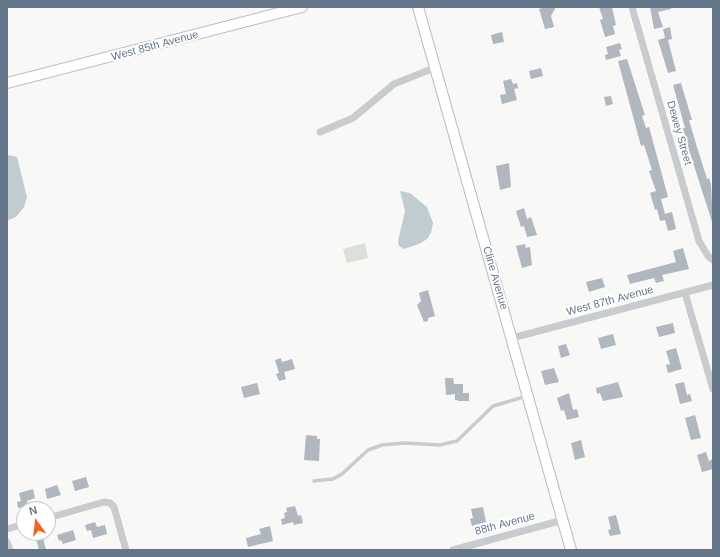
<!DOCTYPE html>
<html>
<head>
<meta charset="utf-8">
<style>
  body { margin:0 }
  #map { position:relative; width:720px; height:557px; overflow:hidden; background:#f8f9f6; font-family:Arial,sans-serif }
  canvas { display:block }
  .frame { position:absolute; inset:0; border:8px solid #657689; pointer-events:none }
  .north { position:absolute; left:16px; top:501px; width:40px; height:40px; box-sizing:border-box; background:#fff; border:1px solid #c1c8d0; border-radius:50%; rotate:345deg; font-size:11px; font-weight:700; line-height:16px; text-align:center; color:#657689 }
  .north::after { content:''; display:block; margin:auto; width:14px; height:18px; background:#f1631e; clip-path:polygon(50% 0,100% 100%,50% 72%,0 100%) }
</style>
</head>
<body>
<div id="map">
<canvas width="720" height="557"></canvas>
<div class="frame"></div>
<div class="north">N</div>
</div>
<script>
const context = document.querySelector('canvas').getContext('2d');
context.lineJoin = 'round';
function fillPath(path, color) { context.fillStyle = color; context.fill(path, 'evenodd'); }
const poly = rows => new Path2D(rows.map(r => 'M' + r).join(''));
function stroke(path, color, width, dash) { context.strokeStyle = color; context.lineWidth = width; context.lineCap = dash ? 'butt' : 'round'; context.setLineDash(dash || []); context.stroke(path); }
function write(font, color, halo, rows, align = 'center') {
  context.font = font + ' Arial,sans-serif'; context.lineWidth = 4; context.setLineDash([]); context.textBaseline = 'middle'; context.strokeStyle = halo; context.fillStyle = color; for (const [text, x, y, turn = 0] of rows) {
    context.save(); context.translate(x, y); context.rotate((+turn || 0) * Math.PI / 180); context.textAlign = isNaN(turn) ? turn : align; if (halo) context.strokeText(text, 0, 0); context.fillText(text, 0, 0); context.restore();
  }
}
fillPath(poly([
  [365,243,368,258,347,263,343,249]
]), '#d9e1d6');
fillPath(poly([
  [9,155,17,157,27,197,24,207,16,217,9,220,7,220,7,157],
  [400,191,410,193,427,207,433,223,431,233,427,239,419,244,404,249,399,246,398,241,405,211]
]), '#c1ccd1');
fillPath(poly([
  [545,7,556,7,551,16,554,27,545,29,539,9],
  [599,7,612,7,616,25,613,26,615,34,605,37,600,20,603,19],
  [650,7,671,7,671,9,658,12,663,27,654,29],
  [670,27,672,39,668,40,676,71,668,73,658,40,665,38,663,29],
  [502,32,504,42,493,44,491,35],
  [620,43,622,49,619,50,621,56,606,60,605,55,608,54,606,47],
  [627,59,645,115,642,116,646,128,649,127,668,197,661,199,665,214,672,212,676,229,668,231,665,220,660,221,657,209,655,210,650,193,656,191,649,171,652,170,644,145,641,146,618,61],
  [541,68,543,76,531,79,529,71],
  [511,79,513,84,517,83,518,88,514,89,517,100,502,104,500,95,506,94,503,81],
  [681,83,692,120,689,120,697,147,707,179,709,178,711,184,713,225,689,150,683,128,685,128,673,85],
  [611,96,613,104,606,106,604,97],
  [509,163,511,187,500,190,496,166],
  [524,208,527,219,531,217,537,235,527,237,524,226,521,227,516,211],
  [525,244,526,248,530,247,532,265,522,268,516,246],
  [683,248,689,269,662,275,664,281,656,283,654,278,630,284,627,275,676,262,673,251],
  [602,278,605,287,589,292,586,282],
  [428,290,435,316,428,318,428,321,424,322,417,305,421,301,419,293],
  [673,323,675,333,659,337,656,327],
  [613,334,616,345,601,349,598,338],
  [566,344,570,355,561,358,558,346],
  [676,348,682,369,668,373,666,365,670,364,666,351],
  [281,358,282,362,292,359,295,369,284,372,286,379,279,381,276,374,279,373,275,360],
  [554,368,559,382,545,385,541,371],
  [445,378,453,378,454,384,463,384,463,393,469,393,469,401,458,401,458,400,455,400,455,394,446,395],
  [618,382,623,397,603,401,600,393,597,394,596,388],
  [684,382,687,395,690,394,692,401,680,404,675,384],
  [257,383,260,394,244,398,241,387],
  [569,393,573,410,577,409,579,417,567,420,564,410,561,411,557,398],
  [695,415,701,438,691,440,685,418],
  [306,435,317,436,317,439,320,439,319,461,304,460],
  [581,440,585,457,575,460,571,443],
  [706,452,709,461,713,459,713,469,702,472,697,455],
  [86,477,89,487,75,491,72,481],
  [57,485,61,495,47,499,45,489],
  [33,489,35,498,27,501,28,506,18,508,17,502,21,501,19,493],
  [295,506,298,516,301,515,303,523,294,525,293,522,282,525,281,519,285,518,284,513,287,512,286,508],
  [483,507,486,522,472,526,470,519,473,518,471,509],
  [616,515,621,534,610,536,608,530,611,529,608,517],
  [95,522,97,527,105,525,107,534,93,538,91,530,87,531,85,525],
  [270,526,273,541,248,547,246,538,261,534,259,529],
  [73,530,76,540,63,544,61,540,59,541,57,535],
  [43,537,46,550,39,550,36,539]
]), '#b0b7be');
const secondary = poly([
  [418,7,571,550],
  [7,83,302,7]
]);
stroke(secondary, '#babfc4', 12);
stroke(poly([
  [314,481,333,479,342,474,368,450,382,445,404,443,440,445,457,441,493,406,527,396]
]), '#c8cccf', 3.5);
stroke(poly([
  [632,7,699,241,708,256,713,260],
  [320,132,353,118,394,84,434,68],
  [685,293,713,389],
  [512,338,713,285],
  [48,518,104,502,110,503,114,507,126,550],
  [7,529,24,524],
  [7,542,10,550],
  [453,550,563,520]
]), '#c8cccf', 7);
stroke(secondary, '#fff', 10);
write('11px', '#657689', '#fff', [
  ["West 85th Avenue",155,46,-15],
  ["Dewey Street",679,133,74],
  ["Cline Avenue",495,278,74],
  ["West 87th Avenue",610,301,-15],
  ["88th Avenue",505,524,-15]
]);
</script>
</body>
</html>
